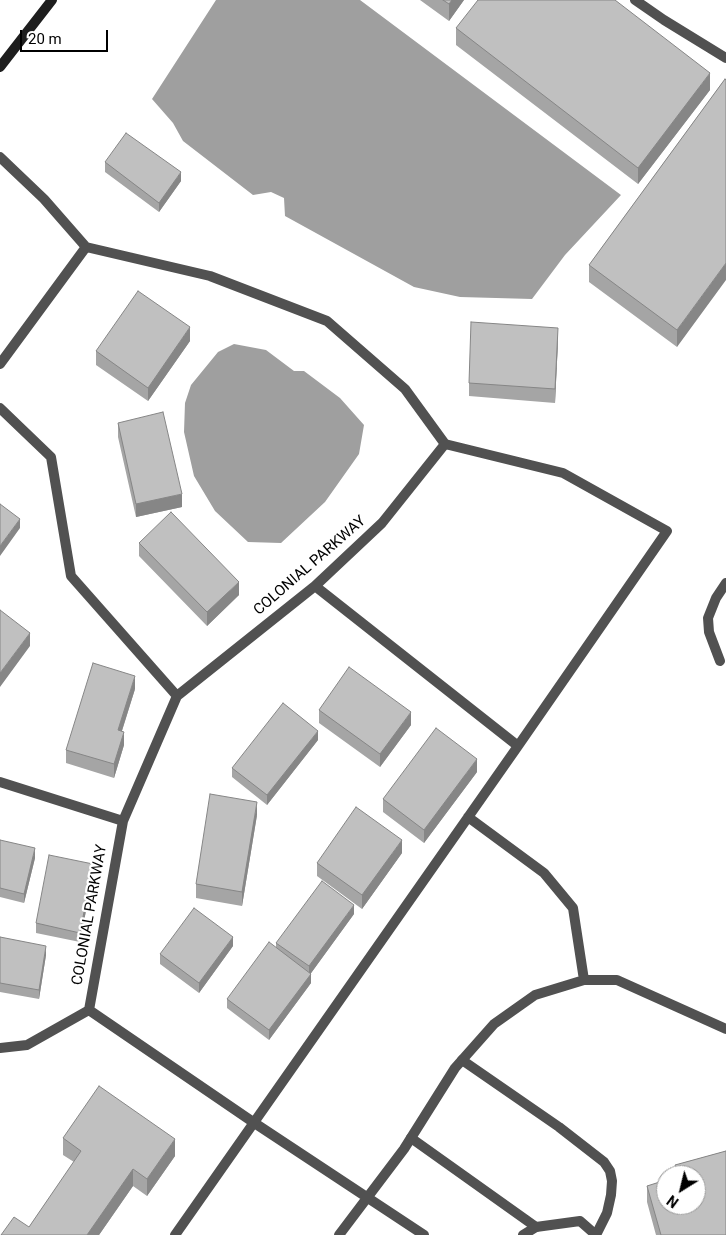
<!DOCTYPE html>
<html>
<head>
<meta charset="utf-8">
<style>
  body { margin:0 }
  #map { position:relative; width:726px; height:1235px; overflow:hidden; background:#fff; font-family:Roboto,sans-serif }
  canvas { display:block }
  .north { position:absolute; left:656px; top:1165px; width:50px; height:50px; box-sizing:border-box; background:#fff; border:1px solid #999; border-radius:50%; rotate:216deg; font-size:14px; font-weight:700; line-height:20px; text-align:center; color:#000 }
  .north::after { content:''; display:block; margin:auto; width:18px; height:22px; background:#000; clip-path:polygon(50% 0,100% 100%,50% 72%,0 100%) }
  .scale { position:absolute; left:20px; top:30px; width:88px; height:22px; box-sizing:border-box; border:2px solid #000; border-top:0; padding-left:6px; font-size:15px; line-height:18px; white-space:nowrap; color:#000; -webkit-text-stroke:4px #fff; paint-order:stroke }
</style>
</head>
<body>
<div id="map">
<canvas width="726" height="1235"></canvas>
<div class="north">N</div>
<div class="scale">20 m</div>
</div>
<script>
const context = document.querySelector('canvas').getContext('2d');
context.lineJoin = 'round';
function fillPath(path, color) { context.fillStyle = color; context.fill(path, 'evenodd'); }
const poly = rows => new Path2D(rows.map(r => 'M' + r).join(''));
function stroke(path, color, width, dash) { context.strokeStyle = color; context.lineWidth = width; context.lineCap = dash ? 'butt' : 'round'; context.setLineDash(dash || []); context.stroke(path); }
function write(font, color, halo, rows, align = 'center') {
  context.font = font + ' Roboto,sans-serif'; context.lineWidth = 4.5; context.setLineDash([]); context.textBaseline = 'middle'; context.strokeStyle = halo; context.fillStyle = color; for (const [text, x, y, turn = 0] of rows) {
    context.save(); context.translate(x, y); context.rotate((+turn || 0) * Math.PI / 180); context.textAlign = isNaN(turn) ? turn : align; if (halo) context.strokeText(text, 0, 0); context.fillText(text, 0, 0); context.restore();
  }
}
fillPath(poly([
  [216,0,360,0,621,195,565,255,532,299,460,297,414,287,285,216,284,198,271,192,253,195,183,141,173,123,152,99],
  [234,344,266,350,294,371,304,371,340,398,364,425,359,454,325,502,281,543,248,542,215,511,194,476,184,432,185,403,191,385,218,352]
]), '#9f9f9f');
stroke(poly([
  [462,1060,559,1127,604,1162,610,1171,612,1181,611,1195,607,1213,596,1235],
  [411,1138,536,1227]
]), '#515151', 10);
stroke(poly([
  [635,0,664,20,726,58],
  [0,157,44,199,86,247,210,276,327,321,405,389,445,444,382,523,315,586,177,696,123,821,89,1010],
  [0,364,86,247],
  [0,408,51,457,71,576,177,696],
  [315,586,518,746],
  [720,661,709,632,708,618,716,598,726,583],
  [0,782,123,821],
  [468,817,544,873,573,908,584,980],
  [89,1010,253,1122,424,1235],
  [0,1048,27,1045,89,1010],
  [175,1235,518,746,667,531,563,473,445,444],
  [339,1235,404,1149,455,1068,494,1024,535,995,584,980,617,980,726,1029],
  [523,1235,536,1227,580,1221,596,1235]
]), '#515151', 10);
stroke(poly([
  [0,67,52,0]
]), '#1e1e1e', 10);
fillPath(poly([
  [420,0,464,0,449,21],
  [456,28,710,90,638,184,456,45],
  [725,79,677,347,589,282,589,265],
  [105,162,181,181,159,212,105,172],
  [190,341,148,401,96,365,96,351],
  [558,341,555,403,469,396,469,383],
  [118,423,182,507,136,517,118,437],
  [139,543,239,595,207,626,139,556],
  [135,689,122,731,124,745,114,778,66,763,66,750],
  [319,710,411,725,380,767,319,723],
  [318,740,267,805,232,777,232,768],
  [477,772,424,843,383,812,383,799],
  [257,815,242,906,196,898,196,884],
  [0,840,35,858,24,903,0,897],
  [402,853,362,909,317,876,317,863],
  [93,874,80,942,36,933,36,923],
  [354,914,311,973,311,983,269,1040,227,1008,227,999,276,948,276,943],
  [0,937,46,955,39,999,0,992],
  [233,946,199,993,160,964,160,954],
  [63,1138,175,1156,147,1196,133,1186,99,1235,1,1235,29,1227,74,1162,63,1155],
  [726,1151,726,1235,656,1235,647,1202,647,1186,666,1180,666,1205,696,1205,696,1175,675,1175,675,1165]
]), '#a5a5a5');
fillPath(poly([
  [452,0,464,0,449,21,449,4],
  [710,73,710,90,638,184,638,168],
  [181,172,181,181,159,212,159,203],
  [726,263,726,280,677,347,677,330],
  [190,327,190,341,148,401,148,388],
  [558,328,558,341,555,403,555,389],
  [182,494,182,507,136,517,136,504],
  [20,519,20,528,0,556,0,546],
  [239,582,239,595,207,626,207,612],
  [30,633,30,646,0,687,0,673],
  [135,676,135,689,118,743,118,730],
  [411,712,411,725,380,767,380,754],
  [318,731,318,740,267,805,267,795],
  [124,732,124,745,114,778,114,764],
  [477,759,477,772,424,843,424,830],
  [257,802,257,815,242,906,242,892],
  [402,840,402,853,362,909,362,895],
  [35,848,35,858,24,903,24,894],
  [93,864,93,874,80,942,80,933],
  [354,905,354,914,309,976,309,966],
  [233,937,233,946,199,993,199,983],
  [46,946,46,955,39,999,39,990],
  [311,974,311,983,269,1040,269,1030],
  [175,1139,175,1156,147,1196,147,1179],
  [133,1169,133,1186,99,1235,87,1235]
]), '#868686');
const building = poly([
  [443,0,452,0,449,4,443,0],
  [478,0,615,0,710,73,638,168,456,28,478,0],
  [725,79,726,80,726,263,677,330,589,265,725,79],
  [126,133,181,172,159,203,105,162,126,133],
  [138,291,190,327,148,388,96,351,138,291],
  [471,322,558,328,555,389,469,383,471,322],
  [163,412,182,494,136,504,118,423,163,412],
  [0,504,20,519,0,546,0,504],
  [171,512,239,582,207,612,139,543,171,512],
  [0,610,30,633,0,673,0,610],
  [93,663,135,676,118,730,124,732,114,764,66,750,93,663],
  [349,667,411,712,380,754,319,710,349,667],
  [283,703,318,731,267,795,232,768,283,703],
  [436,728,477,759,424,830,383,799,436,728],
  [210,794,257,802,242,892,196,884,210,794],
  [356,807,402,840,362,895,317,863,356,807],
  [0,840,35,848,24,894,0,888,0,840],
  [49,855,93,864,80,933,36,923,49,855],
  [322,881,354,905,309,966,276,943,322,881],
  [194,908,233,937,199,983,160,954,194,908],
  [0,937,46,946,39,990,0,983,0,937],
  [269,942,311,974,269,1030,227,999,269,942],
  [99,1086,175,1139,147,1179,133,1169,87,1235,1,1235,14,1217,29,1227,81,1151,63,1138,99,1086],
  [726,1151,726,1235,661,1235,647,1186,666,1180,666,1205,696,1205,696,1175,678,1175,675,1165,726,1151]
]);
fillPath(building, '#c0c0c0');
stroke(building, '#868686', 1);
write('15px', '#000', '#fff', [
  ["COLONIAL PARKWAY",310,566,-41],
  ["COLONIAL PARKWAY",90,915,-80]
]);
</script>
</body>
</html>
